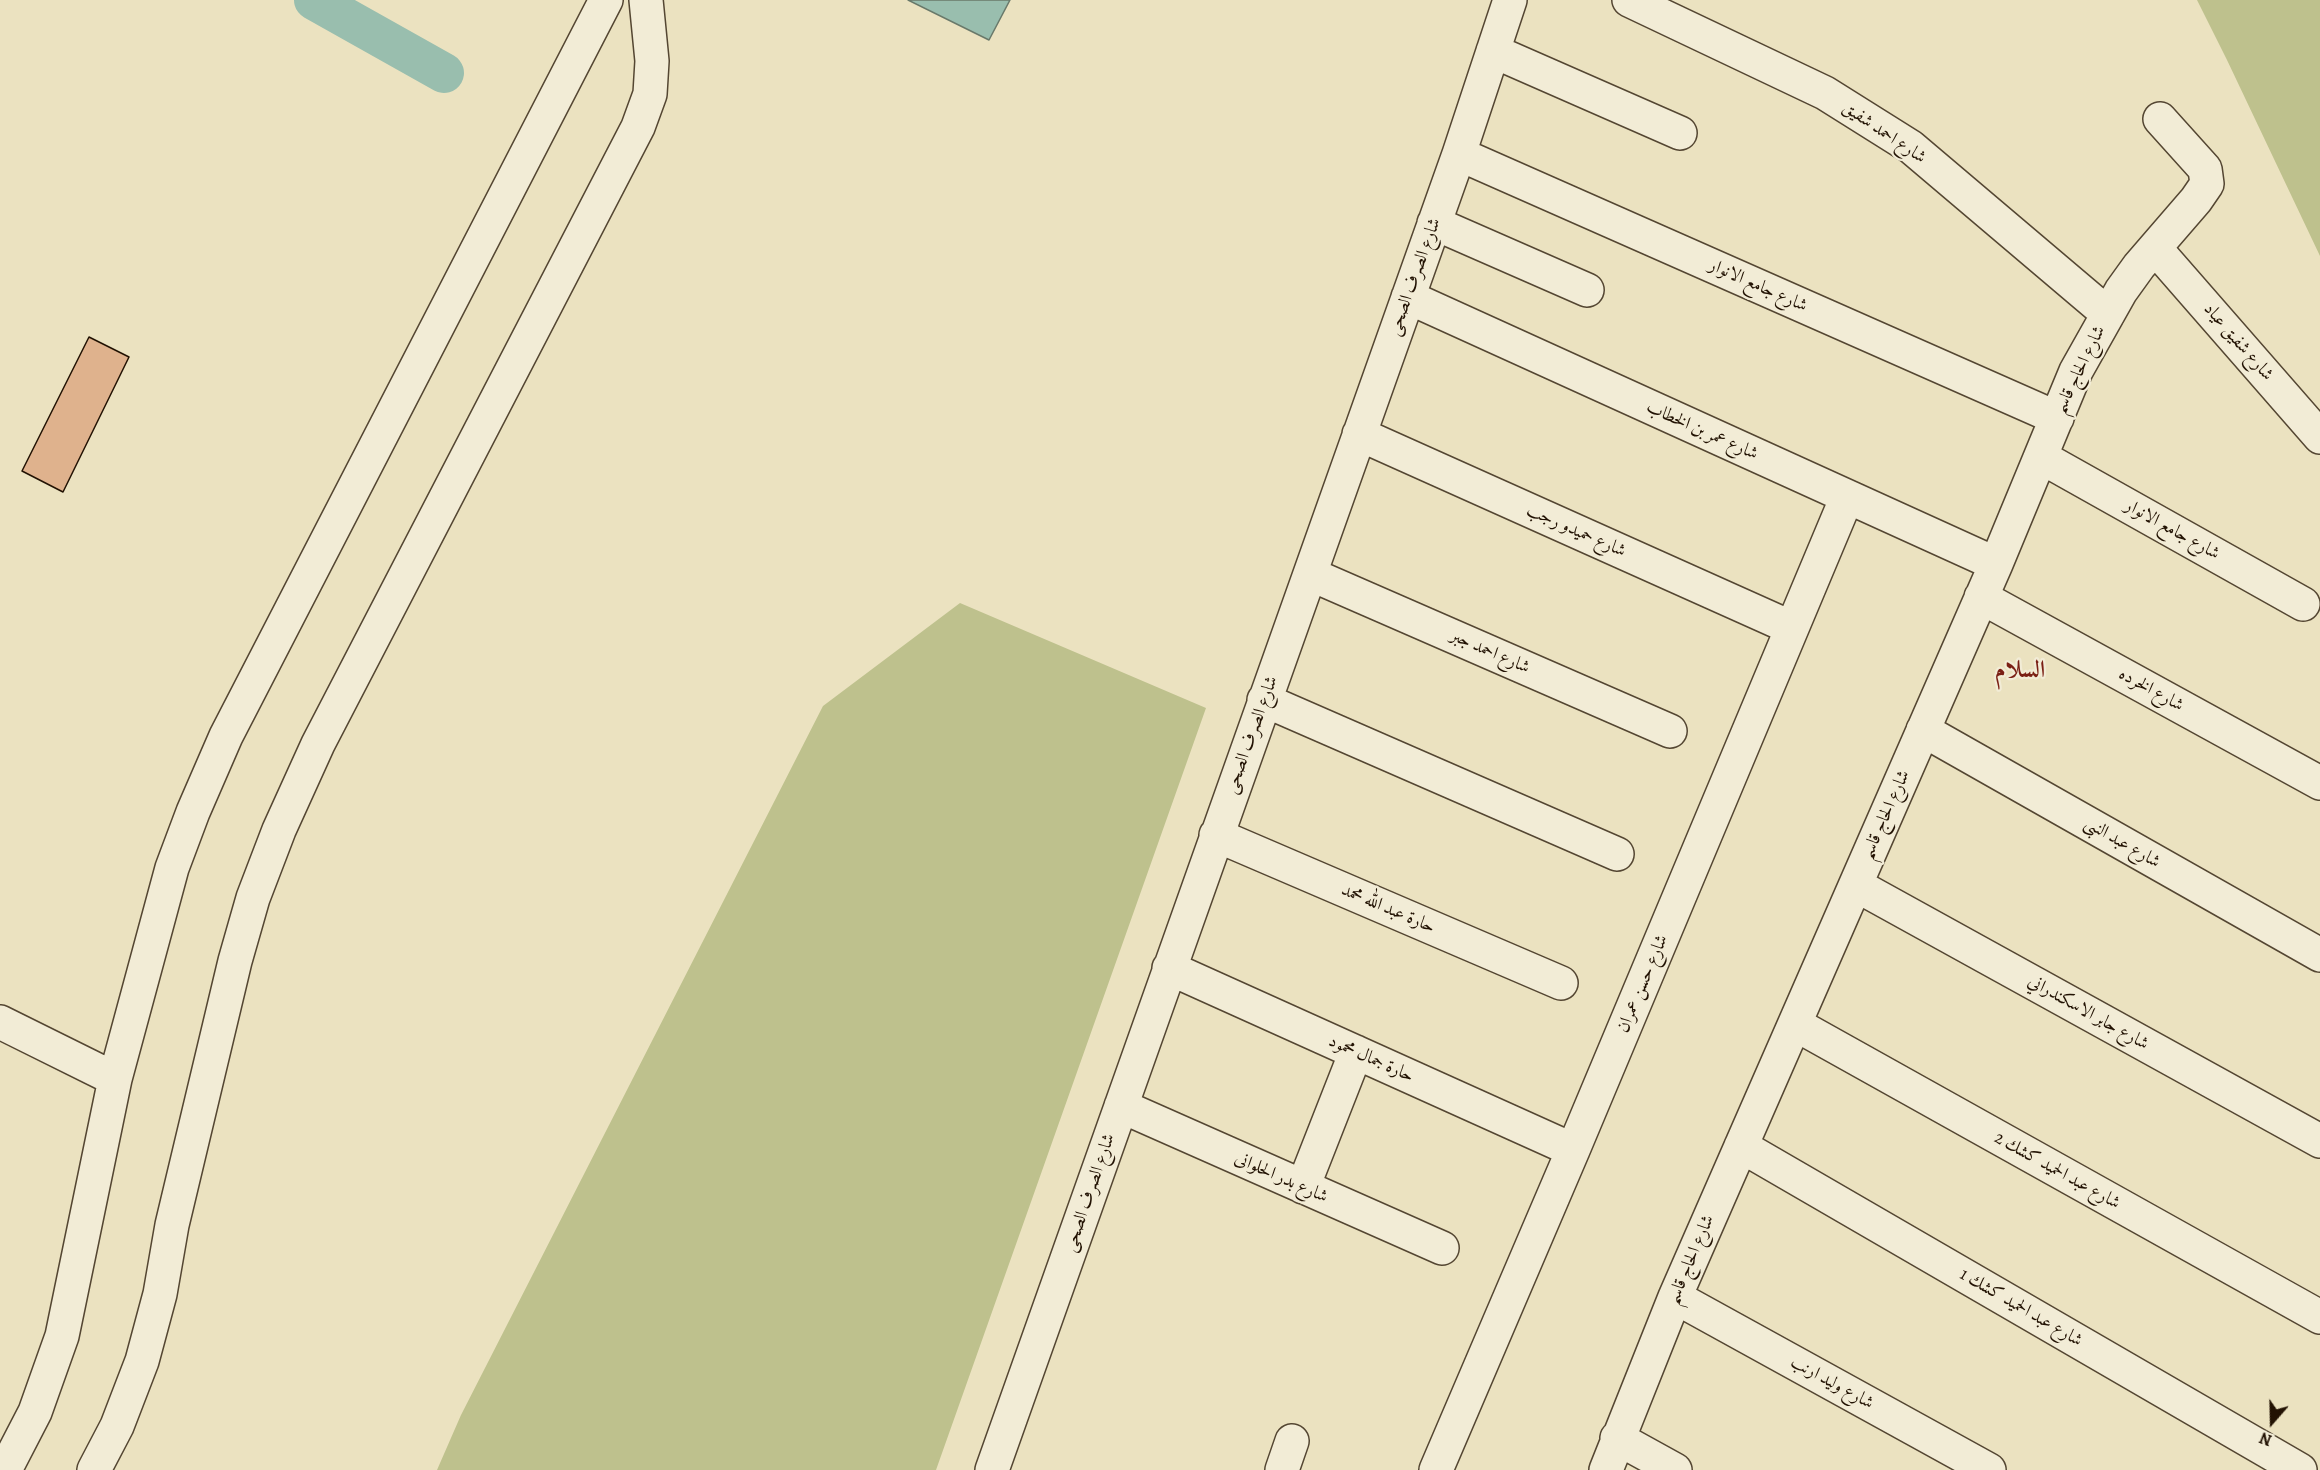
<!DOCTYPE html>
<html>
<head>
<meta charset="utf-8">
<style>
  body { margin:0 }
  #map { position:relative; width:2320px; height:1470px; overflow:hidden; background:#ebe2c0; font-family:Alegreya,serif }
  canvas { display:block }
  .north { position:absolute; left:2242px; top:1392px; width:60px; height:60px; -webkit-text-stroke:4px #f2ecd6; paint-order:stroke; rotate:200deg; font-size:16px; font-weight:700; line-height:24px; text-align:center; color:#221203 }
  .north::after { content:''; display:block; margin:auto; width:21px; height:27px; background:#221203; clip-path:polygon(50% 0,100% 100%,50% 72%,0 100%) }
</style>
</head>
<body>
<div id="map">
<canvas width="2320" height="1470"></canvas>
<div class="north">N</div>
</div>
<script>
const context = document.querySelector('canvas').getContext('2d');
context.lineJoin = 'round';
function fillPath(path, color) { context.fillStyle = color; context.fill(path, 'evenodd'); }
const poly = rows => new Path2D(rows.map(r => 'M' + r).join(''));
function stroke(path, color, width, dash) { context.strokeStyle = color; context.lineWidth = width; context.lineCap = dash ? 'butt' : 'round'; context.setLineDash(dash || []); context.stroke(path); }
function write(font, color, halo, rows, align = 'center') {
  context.font = font + ' Alegreya,Amiri,serif'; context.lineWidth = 4.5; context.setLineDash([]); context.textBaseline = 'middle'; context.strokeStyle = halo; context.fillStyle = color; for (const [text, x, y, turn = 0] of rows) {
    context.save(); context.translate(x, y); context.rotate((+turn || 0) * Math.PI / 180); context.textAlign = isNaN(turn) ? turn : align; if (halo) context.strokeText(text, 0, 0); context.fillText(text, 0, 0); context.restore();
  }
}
fillPath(poly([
  [2197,0,2320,0,2320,256,2227,60],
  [960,603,1206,708,936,1470,437,1470,461,1415,823,706]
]), '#bec18d');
const water = poly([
  [908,0,1010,0,989,40,908,0]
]);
fillPath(water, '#99beae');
stroke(water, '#69796a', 1.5);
stroke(poly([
  [314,0,444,73]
]), '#99beae', 40);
const building = poly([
  [89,337,129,357,63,492,22,471,89,337]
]);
fillPath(building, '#dfb28d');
stroke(building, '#221203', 1.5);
const minor = poly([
  [1629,0,1825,93,1911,147,2108,314],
  [1493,51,1680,133],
  [1459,154,2057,418],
  [1434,223,1587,290],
  [2155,248,2320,437],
  [1408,297,1996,564],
  [1359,434,1792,628],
  [2041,457,2303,604],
  [1310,574,1670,731],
  [1981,597,2320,783],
  [1264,700,1617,854],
  [1923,730,2320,955],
  [1216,835,1561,983],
  [1856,885,2320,1141],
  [1169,968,1573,1150],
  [0,1022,115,1079],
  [1795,1024,2320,1317],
  [1121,1106,1442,1248],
  [1741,1146,2300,1470],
  [1303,1187,1356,1052],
  [1675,1297,1989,1470],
  [1617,1438,1675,1470],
  [5,1470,35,1412,62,1336,115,1079,172,868,193,812,226,736,606,0],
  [94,1470,117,1426,142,1361,160,1294,172,1225,235,961,253,898,279,830,318,744,638,127,650,94,652,61,646,0],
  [992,1470,1459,154,1510,0],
  [1282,1470,1292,1441],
  [1436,1470,1573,1150,1847,497],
  [1606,1470,1675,1297,1996,564,2076,371,2121,291,2139,266,2196,200,2207,184,2205,169,2160,119]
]);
stroke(minor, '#544632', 36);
stroke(minor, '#f2ecd6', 33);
write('18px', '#221203', '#f2ecd6', [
  ["شارع احمد شفيق",1884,133,34],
  ["شارع الصرف الصحى",1415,277,-70],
  ["شارع جامع الانوار",1758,286,24],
  ["شارع شفيق عياد",2238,342,49],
  ["شارع الحاج قاسم",2080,370,-64],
  ["شارع عمر بن الخطاب",1702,431,24],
  ["شارع جامع الانوار",2172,530,29],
  ["شارع حميدو رجب",1576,531,24],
  ["شارع احمد جبر",1490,652,24],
  ["شارع الخرده",2151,690,29],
  ["شارع الصرف الصحى",1252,735,-70],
  ["شارع الحاج قاسم",1886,815,-66],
  ["شارع عبد النبى",2122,843,30],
  ["حارة عبد الله محمد",1388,909,23],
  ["شارع حسن عمران",1643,984,-67],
  ["شارع جابر الاسكندراني",2088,1013,29],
  ["حارة جمال محمود",1371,1059,24],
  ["شارع عبد الحميد كشك 2",2057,1171,29],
  ["شارع بدر الحلوانى",1281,1178,24],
  ["شارع الصرف الصحى",1090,1193,-71],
  ["شارع الحاج قاسم",1691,1260,-67],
  ["شارع عبد الحميد كشك 1",2021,1308,30],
  ["شارع وليد ارنب",1832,1383,29]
]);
write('bold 24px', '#7a1f14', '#f2ecd6', [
  ["السلام",2020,671]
]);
</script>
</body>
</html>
